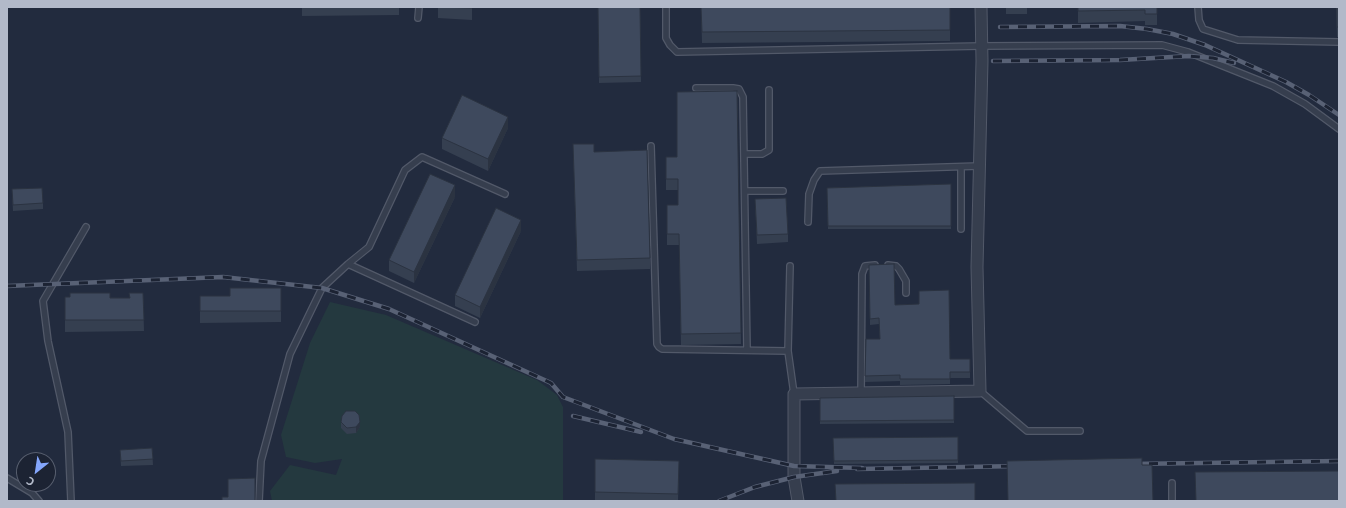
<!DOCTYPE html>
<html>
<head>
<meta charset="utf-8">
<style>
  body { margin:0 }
  #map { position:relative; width:1346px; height:508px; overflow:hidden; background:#222b3e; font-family:"Noto Sans",sans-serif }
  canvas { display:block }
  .frame { position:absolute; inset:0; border:8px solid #b2b9c9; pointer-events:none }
  .north { position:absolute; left:16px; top:452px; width:40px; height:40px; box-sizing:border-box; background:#1c2333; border:1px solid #585f6f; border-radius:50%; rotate:210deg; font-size:11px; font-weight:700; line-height:16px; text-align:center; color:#b2b9c9 }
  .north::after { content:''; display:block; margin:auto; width:14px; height:18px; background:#84a6fc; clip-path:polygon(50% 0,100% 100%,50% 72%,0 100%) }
</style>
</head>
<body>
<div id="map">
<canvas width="1346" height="508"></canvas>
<div class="frame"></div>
<div class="north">С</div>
</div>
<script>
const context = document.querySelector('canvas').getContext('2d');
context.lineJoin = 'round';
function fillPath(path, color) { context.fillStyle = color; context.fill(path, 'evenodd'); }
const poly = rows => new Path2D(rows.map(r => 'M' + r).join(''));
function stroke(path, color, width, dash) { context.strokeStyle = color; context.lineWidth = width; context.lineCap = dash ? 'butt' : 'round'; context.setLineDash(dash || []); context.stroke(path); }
fillPath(poly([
  [330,302,386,315,537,380,557,395,563,407,563,501,272,501,270,491,290,465,336,475,342,459,315,463,286,457,281,435,310,343]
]), '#24393f');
const lane = poly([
  [666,7,666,38,670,45,677,52,981,46,1162,45,1188,52,1273,86,1305,104,1339,129],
  [1198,7,1199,20,1203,29,1238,40,1339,42],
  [418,18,419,7],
  [696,88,733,88,739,89,743,97,747,350],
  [651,146,657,344,659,347,662,349,788,351],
  [744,154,762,154,769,150,769,90],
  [745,191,783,191],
  [808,222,809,194,814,180,820,171,979,166],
  [961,229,961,167],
  [348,264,369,247,405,170,422,157,505,194],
  [888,265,896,266,899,269,906,281,906,293],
  [790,266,788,351,794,394],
  [980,391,1027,431,1080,431],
  [861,393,862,274,865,266,875,265],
  [7,478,32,493,39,501],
  [71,501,68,432,48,341,43,301,86,227],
  [259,501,261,461,290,354,322,288,348,264,475,322],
  [1172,501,1172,483]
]);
const street = poly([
  [798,501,794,477,794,394,980,391,977,267,982,61,981,7]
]);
stroke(lane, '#525969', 8);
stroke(street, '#525969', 13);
stroke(lane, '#363e4e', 5.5);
stroke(street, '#363e4e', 11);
const rail = poly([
  [1000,27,1120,26,1147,29,1173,34,1205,45,1286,82,1309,95,1339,115],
  [993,61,1120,60,1189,56,1213,58,1234,63],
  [7,286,223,277,322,288,389,309,551,383,563,397,674,439,794,466,862,468],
  [573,416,641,432],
  [1131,464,1339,461],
  [857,469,1019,466],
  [719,501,755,487,794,477,837,471]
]);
stroke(rail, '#586175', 4.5);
stroke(rail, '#1c2333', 3, [9]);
fillPath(poly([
  [302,7,399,7,399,15,302,16],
  [438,7,472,7,472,20,438,18],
  [598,7,640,7,641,82,599,83],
  [701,7,950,7,950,41,702,43],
  [1006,7,1027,7,1027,14,1006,14],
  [1078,7,1157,7,1157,25,1145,25,1145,21,1078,23],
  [1336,7,1339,7,1339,37,1337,37],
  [737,91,741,344,681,345,679,245,667,245,667,205,678,205,678,190,666,190,666,157,677,157],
  [508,128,488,171,442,149,442,138],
  [573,144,594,152,650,258,650,269,577,271],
  [951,184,951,229,828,229,827,188],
  [12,189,43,203,43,209,13,211],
  [455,197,414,283,389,271,389,260],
  [755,199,788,234,788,242,757,244],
  [521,231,480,318,455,306,455,295],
  [869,265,895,305,950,359,970,359,970,378,950,378,950,384,900,385,900,381,865,382,866,339,880,339,879,324,870,325],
  [281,288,281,322,200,323,200,296,230,296],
  [143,293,144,331,65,332,65,297,129,298],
  [954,396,954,423,820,424,820,398],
  [341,422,360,427,356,433,347,434,341,428],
  [958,437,958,463,834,464,833,438],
  [152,448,153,465,121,466,120,450],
  [595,459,679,461,678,501,595,501]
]), '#353f50');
fillPath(poly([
  [508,117,508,128,488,171,488,159],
  [455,185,455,197,414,283,414,272],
  [521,220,521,231,480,318,480,307],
  [360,422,360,427,356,433,356,427]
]), '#2b3341');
const building = poly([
  [438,7,472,7,472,8,438,7],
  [598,7,640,7,641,76,599,77,598,7],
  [701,7,950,7,950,30,702,32,701,7],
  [1078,7,1157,7,1157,14,1145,14,1145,10,1078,11,1078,7],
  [1337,7,1339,7,1339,27,1337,27,1337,7],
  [737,91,741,333,681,334,679,234,667,234,667,205,678,205,678,179,666,179,666,157,677,157,677,92,737,91],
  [462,95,508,117,488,159,442,138,462,95],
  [573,144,594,144,594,152,647,150,650,258,577,260,573,144],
  [430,174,455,185,414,272,389,260,430,174],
  [951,184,951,226,828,226,827,188,951,184],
  [42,188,43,203,13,205,12,189,42,188],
  [786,198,788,234,757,235,755,199,786,198],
  [496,208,521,220,480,307,455,295,496,208],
  [894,264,895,305,919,304,919,291,949,290,950,359,970,359,970,372,950,372,950,379,900,379,900,375,865,376,866,339,880,339,879,318,870,319,869,265,894,264],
  [230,288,281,288,281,311,200,311,200,296,230,296,230,288],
  [70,293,110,293,110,298,130,298,129,293,143,293,144,320,65,320,65,297,70,297,70,293],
  [954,396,954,420,820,421,820,398,954,396],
  [346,411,355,411,359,415,360,422,356,427,347,428,341,422,342,416,346,411],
  [958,437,958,460,834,461,833,438,958,437],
  [152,448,153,459,121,461,120,450,152,448],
  [1142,458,1142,465,1152,465,1153,501,1008,501,1007,461,1142,458],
  [595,459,679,461,678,494,595,492,595,459],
  [1339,471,1339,501,1196,501,1195,472,1339,471],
  [255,478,255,501,222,501,222,497,228,497,228,479,255,478],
  [975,483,975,501,836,501,835,484,975,483]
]);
fillPath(building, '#3e495d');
stroke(building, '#2b3341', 1);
</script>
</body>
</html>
